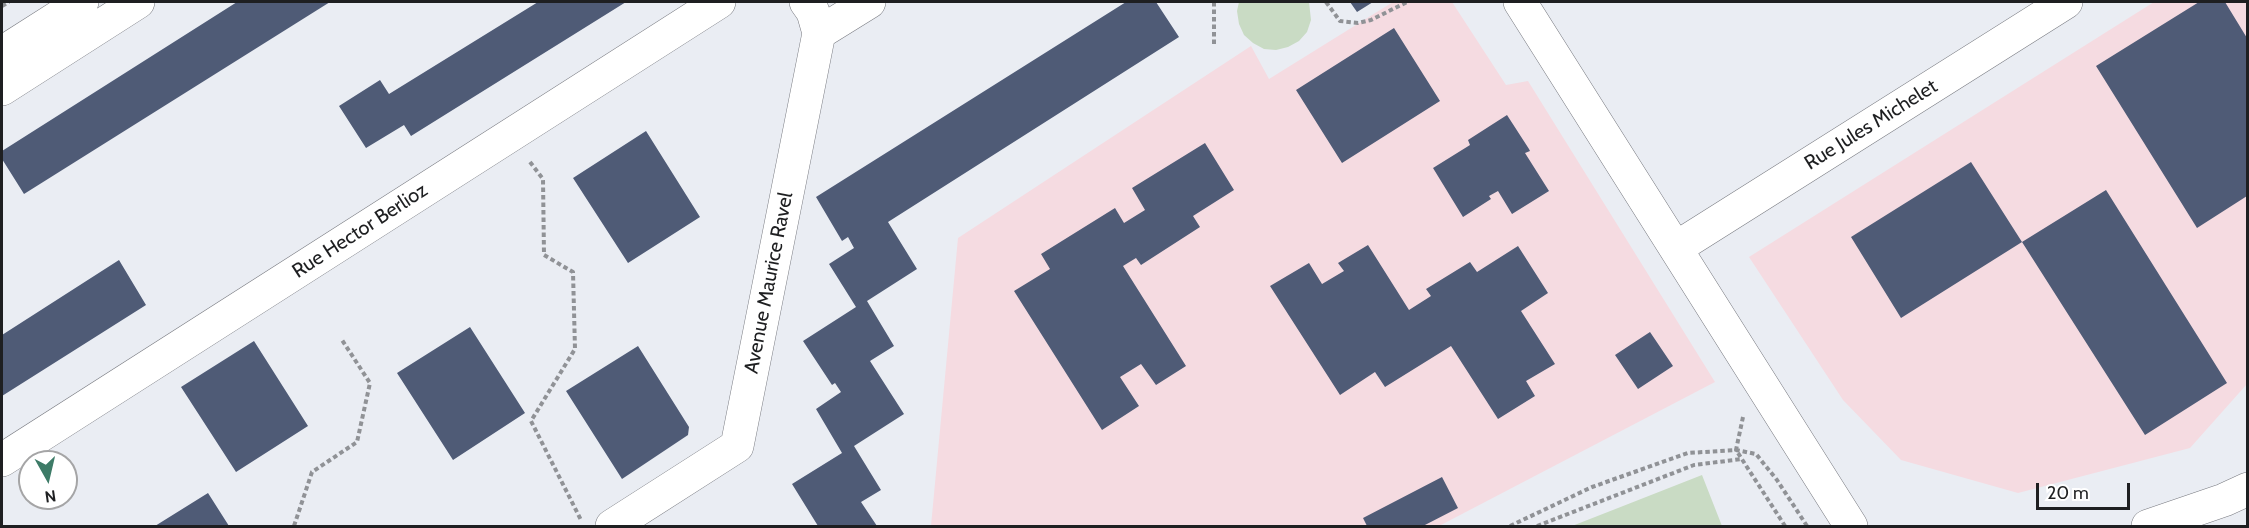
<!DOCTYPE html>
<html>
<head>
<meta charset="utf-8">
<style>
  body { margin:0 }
  #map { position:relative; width:2249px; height:528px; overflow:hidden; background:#eaedf3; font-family:Cabin,sans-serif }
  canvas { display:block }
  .frame { position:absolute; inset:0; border:3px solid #1e1f21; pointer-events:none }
  .north { position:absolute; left:18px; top:450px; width:60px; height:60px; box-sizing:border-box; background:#fff; border:2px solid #a5a5a6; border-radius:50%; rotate:172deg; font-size:16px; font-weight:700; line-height:24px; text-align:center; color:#1e1f21 }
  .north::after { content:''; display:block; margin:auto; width:21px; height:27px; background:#3d7b67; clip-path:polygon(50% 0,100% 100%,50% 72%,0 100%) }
  .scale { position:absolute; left:2036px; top:483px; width:94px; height:27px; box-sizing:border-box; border:3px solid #1e1f21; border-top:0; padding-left:8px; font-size:18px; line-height:21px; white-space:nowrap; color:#1e1f21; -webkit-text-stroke:4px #fff; paint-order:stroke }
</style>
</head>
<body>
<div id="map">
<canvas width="2249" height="528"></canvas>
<div class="frame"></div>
<div class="north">N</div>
<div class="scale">20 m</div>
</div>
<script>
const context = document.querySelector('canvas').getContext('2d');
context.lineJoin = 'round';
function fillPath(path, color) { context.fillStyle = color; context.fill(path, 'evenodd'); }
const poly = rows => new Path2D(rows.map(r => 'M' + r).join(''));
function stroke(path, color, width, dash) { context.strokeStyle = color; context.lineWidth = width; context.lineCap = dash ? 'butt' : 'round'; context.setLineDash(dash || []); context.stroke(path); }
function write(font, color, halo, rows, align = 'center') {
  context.font = font + ' Cabin,sans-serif'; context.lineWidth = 6; context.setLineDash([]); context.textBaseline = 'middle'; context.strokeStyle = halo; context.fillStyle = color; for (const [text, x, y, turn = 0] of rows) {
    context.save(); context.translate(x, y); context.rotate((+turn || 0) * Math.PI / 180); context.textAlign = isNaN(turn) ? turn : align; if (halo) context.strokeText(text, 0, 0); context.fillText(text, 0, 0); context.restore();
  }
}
fillPath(poly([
  [1393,2,1452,2,1506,85,1528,81,1715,382,1439,526,931,526,958,238,1251,46,1269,79],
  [2154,2,2247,2,2247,384,2190,448,2018,493,1901,460,1843,400,1749,257]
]), '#f5dbe1');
fillPath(poly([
  [1239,2,1309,2,1311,20,1307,32,1299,41,1288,47,1276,50,1264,49,1253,43,1244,35,1239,24,1237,11],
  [1702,475,1722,526,1572,526,1618,508]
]), '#c9dbc4');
fillPath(poly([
  [237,2,330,2,24,194,2,159,2,151],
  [538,2,626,2,411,136,404,125,366,148,339,106,380,80,389,94],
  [1126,2,1156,2,1179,37,888,222,917,269,867,301,894,346,870,361,904,414,854,446,881,490,861,502,877,526,818,526,792,484,842,453,816,409,841,392,835,383,832,385,803,341,856,307,829,264,854,248,848,237,842,241,816,197],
  [1350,2,1373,2,1357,12],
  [2199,2,2225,2,2247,38,2247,196,2197,228,2096,66],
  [1394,28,1440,101,1342,163,1296,90],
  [1507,115,1529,149,1530,151,1525,153,1549,191,1512,214,1498,191,1489,196,1491,199,1463,217,1433,168,1470,145,1468,140],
  [646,131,700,217,628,263,573,178],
  [1205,143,1234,190,1193,216,1200,227,1141,265,1136,258,1123,266,1186,366,1156,385,1141,364,1120,377,1139,406,1102,430,1014,291,1050,269,1041,254,1115,208,1124,223,1145,210,1132,188],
  [1971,162,2022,242,1901,318,1851,237],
  [2106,190,2227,383,2145,435,2022,242],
  [1368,245,1409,310,1431,296,1426,289,1470,262,1477,272,1518,246,1548,293,1521,311,1555,364,1526,381,1535,396,1498,419,1451,346,1385,387,1375,372,1340,395,1270,286,1309,263,1322,284,1344,271,1338,263],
  [119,260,146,305,2,396,2,335],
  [470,327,525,413,453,460,397,373],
  [1650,332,1673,366,1638,389,1615,355],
  [254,341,308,426,236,472,181,387],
  [638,346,689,427,688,435,622,479,566,391],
  [1442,477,1458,508,1423,526,1367,526,1363,518],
  [208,493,229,526,155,526]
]), '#4f5b76');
const minor = poly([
  [806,2,813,12,819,33],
  [1520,2,1851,526],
  [2,53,82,2],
  [2,89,138,2],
  [1676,248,2066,2],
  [2,460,719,2],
  [612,526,737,446,819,33,869,2],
  [2148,526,2224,500,2248,489]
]);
stroke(minor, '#787a80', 34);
stroke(poly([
  [1214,2,1214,46],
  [1326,2,1340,21,1358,23,1371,20,1407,2],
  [2,6,9,2],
  [530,162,543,179,544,255,573,272,575,349,531,421,581,520],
  [1743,417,1736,450,1785,526],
  [294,526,312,472,357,442,370,383,342,340],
  [1510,526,1592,487,1688,453,1736,450,1756,454,1777,480,1807,526],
  [1537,526,1694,465,1742,459]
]), '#909296', 4, [4.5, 3]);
stroke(minor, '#fff', 33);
write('20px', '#1e1f21', '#fff', [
  ["Rue Jules Michelet",1871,125,-32],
  ["Rue Hector Berlioz",360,231,-33],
  ["Avenue Maurice Ravel",769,283,-79]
]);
</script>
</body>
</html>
